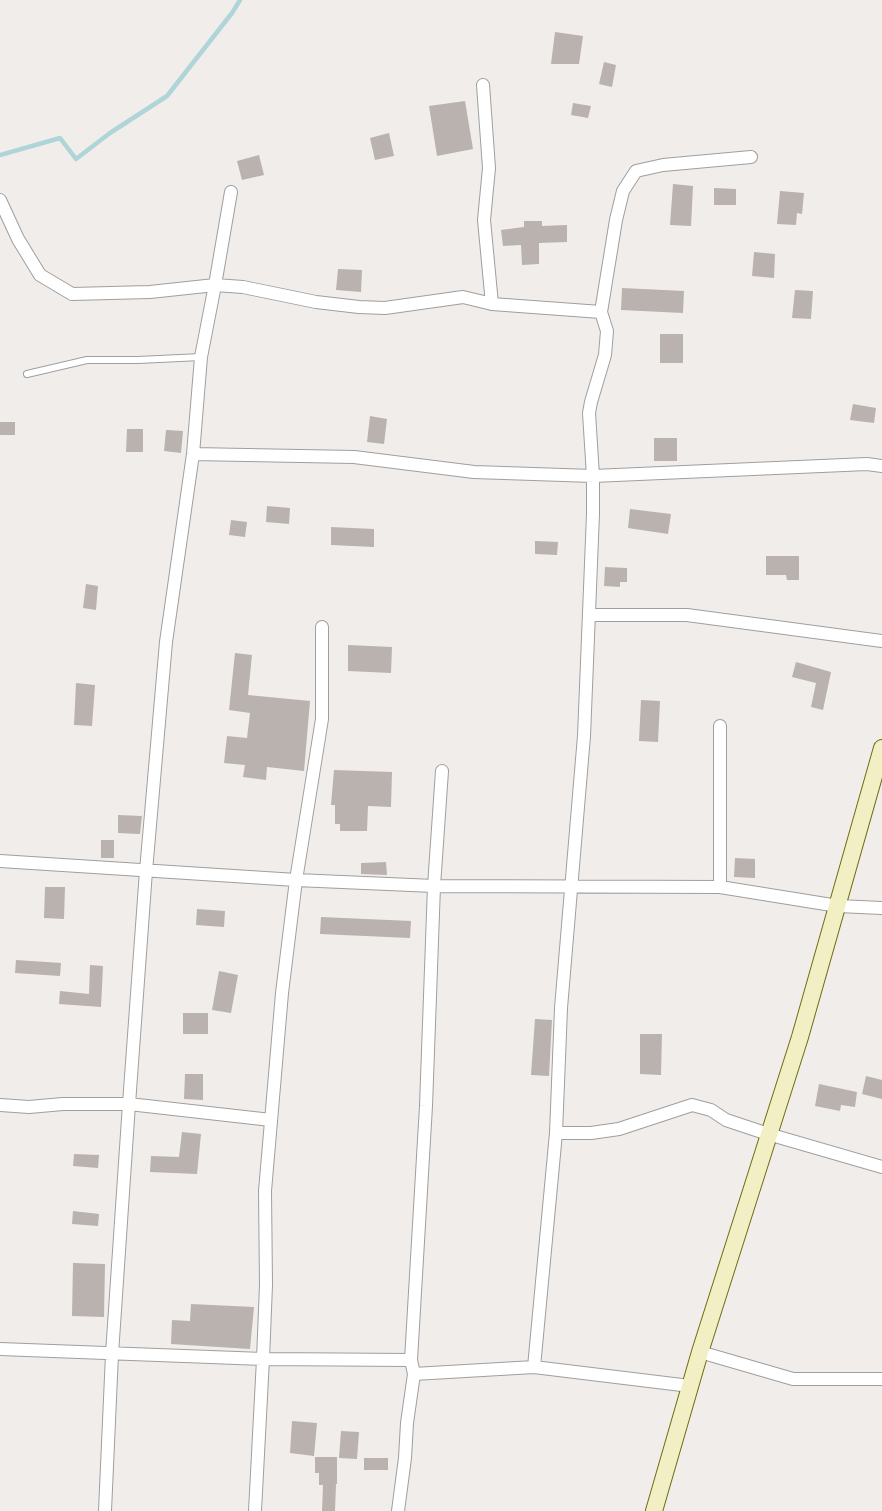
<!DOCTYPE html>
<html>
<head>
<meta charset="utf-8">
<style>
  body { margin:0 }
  canvas { display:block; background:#f1edea }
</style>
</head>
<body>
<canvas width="882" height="1511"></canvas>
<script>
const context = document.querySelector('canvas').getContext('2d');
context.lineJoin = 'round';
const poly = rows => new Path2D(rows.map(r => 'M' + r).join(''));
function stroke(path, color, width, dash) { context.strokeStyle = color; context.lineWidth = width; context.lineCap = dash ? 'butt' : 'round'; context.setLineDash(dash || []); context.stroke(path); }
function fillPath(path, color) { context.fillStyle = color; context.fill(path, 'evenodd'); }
stroke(poly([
  [0,155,60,138,76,159,110,133,167,96,232,13,240,0]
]), '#afd5d9', 4.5);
fillPath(poly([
  [555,32,583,36,579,64,551,64],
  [604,62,616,65,612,87,599,84],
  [465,101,473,149,437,156,429,106],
  [573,103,591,106,588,118,571,115],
  [389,133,394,156,375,160,370,138],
  [259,155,264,175,242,180,237,161],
  [673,184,693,186,691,226,670,225],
  [714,188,736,189,736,205,714,205],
  [780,191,804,193,802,214,797,213,796,225,777,224],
  [524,221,542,221,542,226,567,225,567,242,539,243,539,264,522,265,521,245,503,246,501,230,524,227],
  [754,252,775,254,774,278,752,276],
  [338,269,362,270,361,292,336,290],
  [622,288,684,291,683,313,621,310],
  [795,290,813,291,811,319,792,318],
  [660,334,683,334,683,363,660,363],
  [853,404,876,408,874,423,850,420],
  [370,416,387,419,384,444,367,442],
  [0,422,15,422,15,435,0,435],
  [127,429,143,429,143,452,126,452],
  [166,430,183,431,181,453,164,451],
  [654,438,677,438,677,461,654,461],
  [267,506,290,508,289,524,266,522],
  [630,509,671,514,668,534,628,528],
  [231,520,247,522,245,537,229,535],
  [331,527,374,529,374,547,331,545],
  [535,541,558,542,557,555,535,554],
  [766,556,799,556,799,580,787,580,786,575,766,575],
  [605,567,627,568,627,582,620,582,620,587,604,586],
  [86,584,98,586,96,610,83,608],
  [348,645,392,647,391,673,348,671],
  [235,653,252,655,248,695,310,701,304,771,267,767,266,780,243,777,245,765,224,763,227,736,247,738,250,713,229,710],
  [796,662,831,672,823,710,811,707,816,683,792,677],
  [76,683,95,685,92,726,74,725],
  [641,700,660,701,658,742,639,741],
  [334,770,392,772,391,807,368,806,367,831,340,831,340,824,335,824,335,805,331,805],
  [118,815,142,816,140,834,118,833],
  [101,840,114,840,114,858,101,858],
  [735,858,755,859,755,878,734,877],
  [386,862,387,875,361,874,361,863],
  [45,887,65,887,64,919,44,918],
  [197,909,225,911,224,927,196,925],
  [321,917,411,921,410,938,320,934],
  [16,960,61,963,60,976,15,973],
  [90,965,103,966,101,1007,59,1004,60,991,89,994],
  [219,971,238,975,231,1013,212,1010],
  [183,1013,208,1013,208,1034,183,1034],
  [535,1019,552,1020,549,1076,531,1075],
  [640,1034,662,1034,661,1075,640,1074],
  [185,1074,203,1074,203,1100,184,1099],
  [866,1076,882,1080,882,1099,862,1094],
  [819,1084,857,1092,855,1107,841,1105,840,1111,815,1106],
  [182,1132,201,1134,197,1174,150,1172,151,1156,179,1157],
  [74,1154,99,1155,98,1168,73,1166],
  [73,1211,99,1214,98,1226,72,1224],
  [73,1263,105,1264,104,1317,72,1316],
  [191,1304,254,1307,250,1349,171,1344,172,1320,190,1321],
  [292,1421,317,1423,314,1456,290,1453],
  [341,1431,359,1432,357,1459,339,1458],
  [315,1457,337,1457,337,1484,336,1484,335,1511,322,1511,323,1485,319,1485,319,1473,315,1473],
  [364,1458,388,1458,388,1470,364,1470]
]), '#bab2af');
const lane = poly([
  [27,374,87,360,138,360,201,357]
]);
const street = poly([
  [483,85,489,168,484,220,492,304],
  [0,200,18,239,40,275,72,294,150,292,215,285,231,192],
  [193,454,354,457,474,472,593,476,867,464,882,466],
  [589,615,687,615,882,641],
  [0,861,296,880,434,886,720,887,838,906,882,908],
  [720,887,720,726],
  [0,1105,29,1107,63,1104,129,1104,271,1120],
  [556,1133,591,1133,619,1129,692,1105,711,1110,726,1120,768,1134,882,1167],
  [0,1349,263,1359,266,1285,265,1191,282,993,296,880,322,719,322,627],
  [700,1352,793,1379,882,1379],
  [534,1367,556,1133,561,1008,584,736,593,514,593,476,589,413,591,402,605,355,607,331,601,312,616,220,623,191,636,171,663,165,751,157],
  [414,1374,534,1367,690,1386],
  [105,1511,112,1354,129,1104,146,871,166,642,193,454,201,357,215,285,243,287,316,302,359,307,385,308,463,297,492,304,601,312],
  [255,1511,263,1359,411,1360],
  [398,1511,405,1458,407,1423,414,1374,411,1360,426,1106,434,886,442,771]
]);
const secondary = poly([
  [654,1511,700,1352,800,1037,882,748]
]);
stroke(lane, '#9f9f9f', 8);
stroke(street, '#9f9f9f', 14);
stroke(secondary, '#6f6c12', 18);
stroke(lane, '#fff', 6);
stroke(street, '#fff', 12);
stroke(secondary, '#f3efc5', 16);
</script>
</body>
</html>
